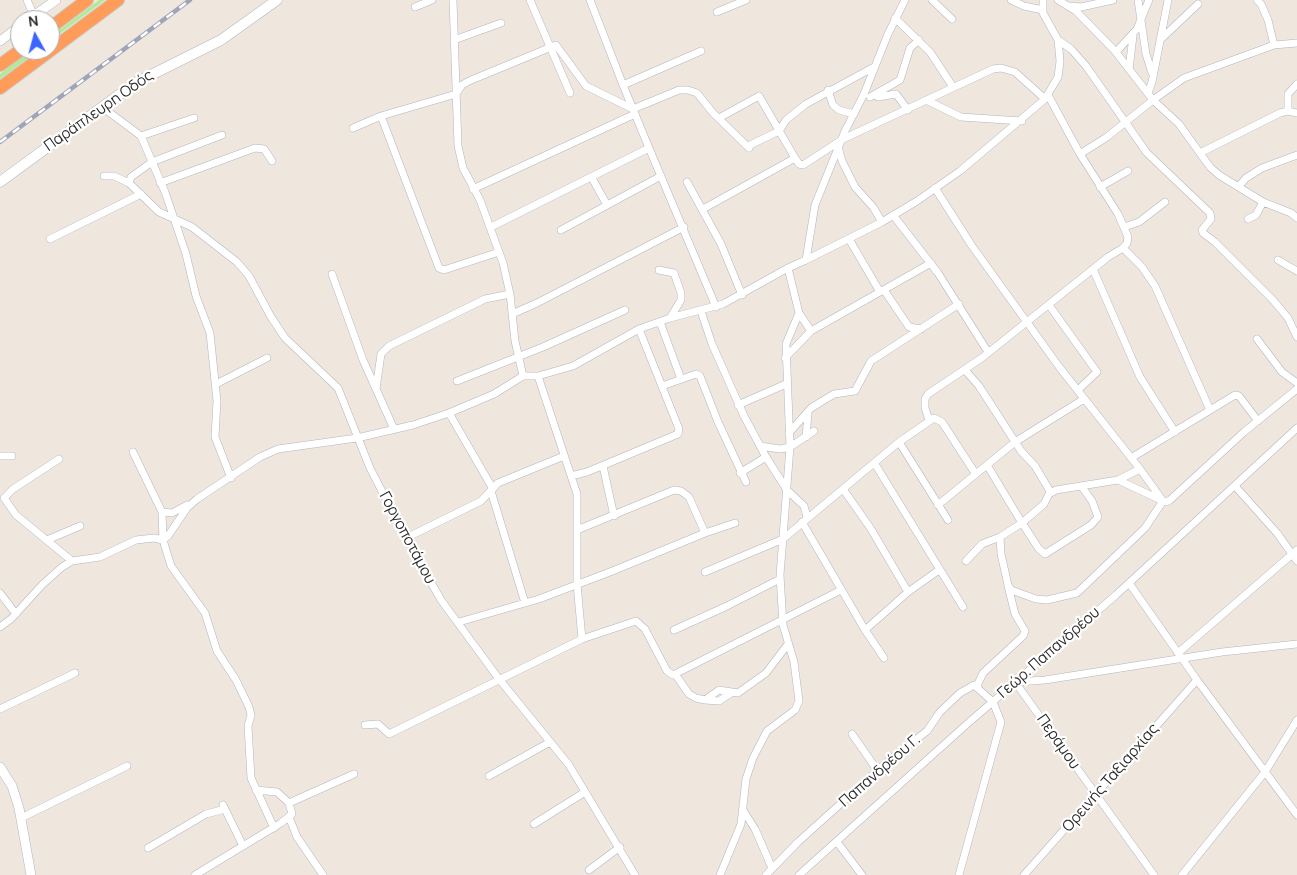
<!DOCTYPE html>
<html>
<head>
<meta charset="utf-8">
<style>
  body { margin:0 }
  #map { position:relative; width:1297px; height:875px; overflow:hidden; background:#efe7de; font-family:Manrope,sans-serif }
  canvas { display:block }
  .north { position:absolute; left:10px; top:10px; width:50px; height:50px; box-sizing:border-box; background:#fff; border:1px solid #ababab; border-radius:50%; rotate:353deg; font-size:14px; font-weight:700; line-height:20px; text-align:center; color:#2c2c2c }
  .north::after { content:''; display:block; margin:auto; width:18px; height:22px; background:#3b65ff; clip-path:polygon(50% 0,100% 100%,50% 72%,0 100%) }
</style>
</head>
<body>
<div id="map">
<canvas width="1297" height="875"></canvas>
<div class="north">N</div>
</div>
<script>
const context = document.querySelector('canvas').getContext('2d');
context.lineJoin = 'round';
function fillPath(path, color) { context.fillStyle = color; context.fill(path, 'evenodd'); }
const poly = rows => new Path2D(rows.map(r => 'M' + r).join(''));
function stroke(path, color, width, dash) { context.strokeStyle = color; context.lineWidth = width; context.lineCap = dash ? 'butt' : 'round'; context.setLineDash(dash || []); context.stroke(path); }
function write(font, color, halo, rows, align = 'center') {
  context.font = font + ' Manrope,sans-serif'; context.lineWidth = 4.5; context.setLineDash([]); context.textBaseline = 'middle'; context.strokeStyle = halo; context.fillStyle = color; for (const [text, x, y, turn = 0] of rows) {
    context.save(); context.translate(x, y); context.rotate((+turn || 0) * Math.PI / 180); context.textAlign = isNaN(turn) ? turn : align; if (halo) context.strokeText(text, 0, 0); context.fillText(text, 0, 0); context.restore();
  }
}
fillPath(poly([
  [99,0,105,0,50,41,50,37],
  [32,50,39,50,0,79,0,74]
]), '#b5e898');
const minor = poly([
  [27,0,34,16],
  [453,0,458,146,463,168,480,200,503,263,510,294,515,341,523,376],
  [530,0,570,93],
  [590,0,623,85],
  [932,0,952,19],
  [1011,0,1024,6,1043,10],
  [1058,0,1076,11,1115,51,1153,100,1179,124,1210,167,1219,175,1263,202,1291,213,1297,218],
  [1138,0,1146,54,1152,73],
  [1257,0,1261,4,1268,20,1274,45],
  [1070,6,1081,7,1113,0],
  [415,7,432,0],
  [717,12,746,0],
  [895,18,930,52,953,87],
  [454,40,501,23],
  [1058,40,1071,49,1086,66,1147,153,1210,213,1211,219,1202,230,1203,233,1215,242,1273,300,1288,318,1297,337],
  [1160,40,1198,4],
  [1116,52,1137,29,1149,0],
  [1129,69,1133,36],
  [828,90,833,105,839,110,854,114],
  [1148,93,1152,82,1168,0],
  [870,97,900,80,910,48,919,40],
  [878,97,896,94,908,110],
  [928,101,961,117,1022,121],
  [102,107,141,136,165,192,186,254,196,296,210,333,217,401,215,437,231,478],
  [1288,111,1288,94,1297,84],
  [381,116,439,268,444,270,499,252],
  [719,118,759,96,795,158,799,164,803,165,843,139,993,69,1001,68,1015,72,1045,99],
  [353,128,381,116,456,94,462,85,469,81,556,45,586,86,633,109,679,90,688,90,697,93,713,113,749,148],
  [141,136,194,118],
  [748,146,779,131,786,120,806,104,874,67],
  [838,147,842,161,855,187,873,207,882,222],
  [649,148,623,85,701,51],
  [1200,153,1280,113,1288,111,1297,113],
  [1080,154,1107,137,1153,100,1184,78,1274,45,1297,43],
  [104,176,114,176,129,183,159,212,192,227,237,262,249,276,271,317,285,338,338,388,370,468,406,538,441,600,499,679,569,765,635,875],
  [592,178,607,205],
  [687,182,721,244,742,295],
  [129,183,131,177,152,162,222,135],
  [160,183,255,148,264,149,272,161],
  [1239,186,1246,178,1262,168,1297,155],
  [1100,187,1128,171],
  [935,188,972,246,1060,368,1140,469,1163,501,1166,502,1170,500,1244,432,1297,389],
  [473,189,635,114],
  [703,209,795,158],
  [893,215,938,273,988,352],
  [1248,219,1256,215,1263,202],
  [491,227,649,148,716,307],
  [1124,227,1139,222,1165,202],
  [561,230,661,176],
  [50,239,141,194],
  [849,239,880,292],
  [1123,248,1142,267,1155,286,1210,410],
  [806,260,882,222,917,201,960,171,1045,99,1058,77,1060,61,1058,40,1043,13,1043,0],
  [1278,260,1297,271],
  [1093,269,1140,377,1175,432],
  [659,270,674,273,681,293,681,300,670,318],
  [332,274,363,360,394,429],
  [884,290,909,327,921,329],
  [1049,305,1097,372,1078,390],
  [701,311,712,344,744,416,766,457,787,490,804,506,807,517],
  [799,313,811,331],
  [512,314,537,303,684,227],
  [660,322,681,379],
  [1257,339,1282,372,1297,383],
  [785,358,811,331,931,263],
  [965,370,979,386,1021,451,1035,466,1051,493],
  [457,381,543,347,625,310],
  [216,384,267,358],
  [662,386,696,374,700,376,718,422,746,482],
  [376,389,381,354,389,346,485,299,510,294],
  [738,405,786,384],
  [449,413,493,489],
  [929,420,925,408,925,399,928,394,983,357,1108,257,1123,248,1127,243,1128,237,1118,214,1080,154,1048,95],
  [789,433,811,408,834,394,855,391,871,361,959,304],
  [806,437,808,414],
  [899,442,948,520],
  [760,446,780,449,790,447,814,431],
  [133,452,162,512,163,540,171,566,205,613,217,651,236,680,249,707,251,715,248,726,251,778,274,828],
  [0,456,12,456],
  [1131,458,1235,395,1239,396,1258,421],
  [59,459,13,489,4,498,16,515,72,561],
  [875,464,963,607],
  [987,465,1022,523,1039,549,1045,554,1091,525,1098,517,1092,501,1082,487],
  [603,466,614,516],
  [740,473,766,457],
  [571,476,587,472,678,434,679,429,639,329],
  [1235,486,1277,533,1297,561],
  [843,489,871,529,908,592],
  [491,491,525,603],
  [938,505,1015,442,1084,399],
  [162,512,172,513,187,505],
  [802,522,865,630,884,658],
  [577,530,674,490,681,491,689,497,705,533],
  [1000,537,1001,554,1008,585,1011,590,1036,599,1047,600,1077,593,1145,528,1163,501,1118,480],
  [406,538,481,501,498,483,564,456],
  [47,540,80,526],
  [966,561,982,544,1000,537,1022,523,1044,504,1049,494,1056,490,1118,480,1140,469],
  [705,572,783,539,899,442,934,418,942,422,975,473],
  [1129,583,1197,680,1297,815],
  [0,593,16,614],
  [459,622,539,599,610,572,705,533,735,523],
  [0,627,11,619,42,585,62,567,72,561,100,557,136,540,154,538,163,540,168,536,187,508,197,499,260,457,278,449,357,438,413,425,449,413,494,394,523,376,538,376,573,366,639,329,670,318,723,304,788,268],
  [674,630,727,606,780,579],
  [865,630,908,592,939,570],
  [582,639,636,621,645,629,667,671,673,675,841,590],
  [1178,653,1297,550],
  [675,674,689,694,696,698,705,700,719,690,738,693,766,673,788,644],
  [1015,682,1154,875],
  [1016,682,1045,680,1222,652,1297,644],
  [977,686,983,673,1023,636,1025,631,1015,614,1008,586],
  [705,700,719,701,731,693],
  [0,709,75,673],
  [365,725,378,724,389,734,582,639,577,584,577,494,538,376],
  [852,734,878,771],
  [489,776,550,742],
  [289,803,354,774],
  [223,805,243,846],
  [743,810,755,829,772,868],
  [289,817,297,837,323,875],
  [21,818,127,766],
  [534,824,585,792],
  [837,842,862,875],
  [148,848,206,814,225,809],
  [589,870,620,847],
  [195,875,281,823,292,814,289,803,277,792,256,790],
  [720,875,741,824,746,779,753,758,767,731,795,710,799,701,794,662,783,625,780,575,790,447,786,344,799,313,788,268,806,260,815,205,845,131,864,94,888,34,905,0],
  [766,875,798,842,887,762,927,731,940,712,960,693,974,685,993,702,1001,722,959,875],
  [799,875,967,724,1116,595,1297,428],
  [1024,875,1197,680],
  [1182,875,1265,772,1297,720]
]);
const tertiary = poly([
  [28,20,56,0],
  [0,41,20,26],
  [0,767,12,786,19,808,31,875]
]);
const secondary = poly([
  [0,182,135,83,221,40,277,0]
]);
const motorway = poly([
  [50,28,87,0],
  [0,65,21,50],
  [0,88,118,0]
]);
stroke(minor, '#b2b5c1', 8);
stroke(tertiary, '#b2b5c1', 10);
stroke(secondary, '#b2b5c1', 11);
stroke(motorway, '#c8c8c8', 14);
stroke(minor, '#fff', 7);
stroke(tertiary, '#fff', 9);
stroke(secondary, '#fff', 10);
stroke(motorway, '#ff9c59', 12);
const rail = poly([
  [0,142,190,0]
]);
stroke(rail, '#a0a4b8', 4.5);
stroke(rail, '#fff', 2.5, [8]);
write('15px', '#2c2c2c', '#fff', [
  ["Παράπλευρη Οδός",99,111,-35],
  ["Γοργοποτάμου",407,538,62],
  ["Γεώρ. Παπανδρέου",1049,653,-41],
  ["Περάμου",1058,742,55],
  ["Παπανδρέου Γ.",880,771,-41],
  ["Ορεινής Ταξιαρχίας",1111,778,-49]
]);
</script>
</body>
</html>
